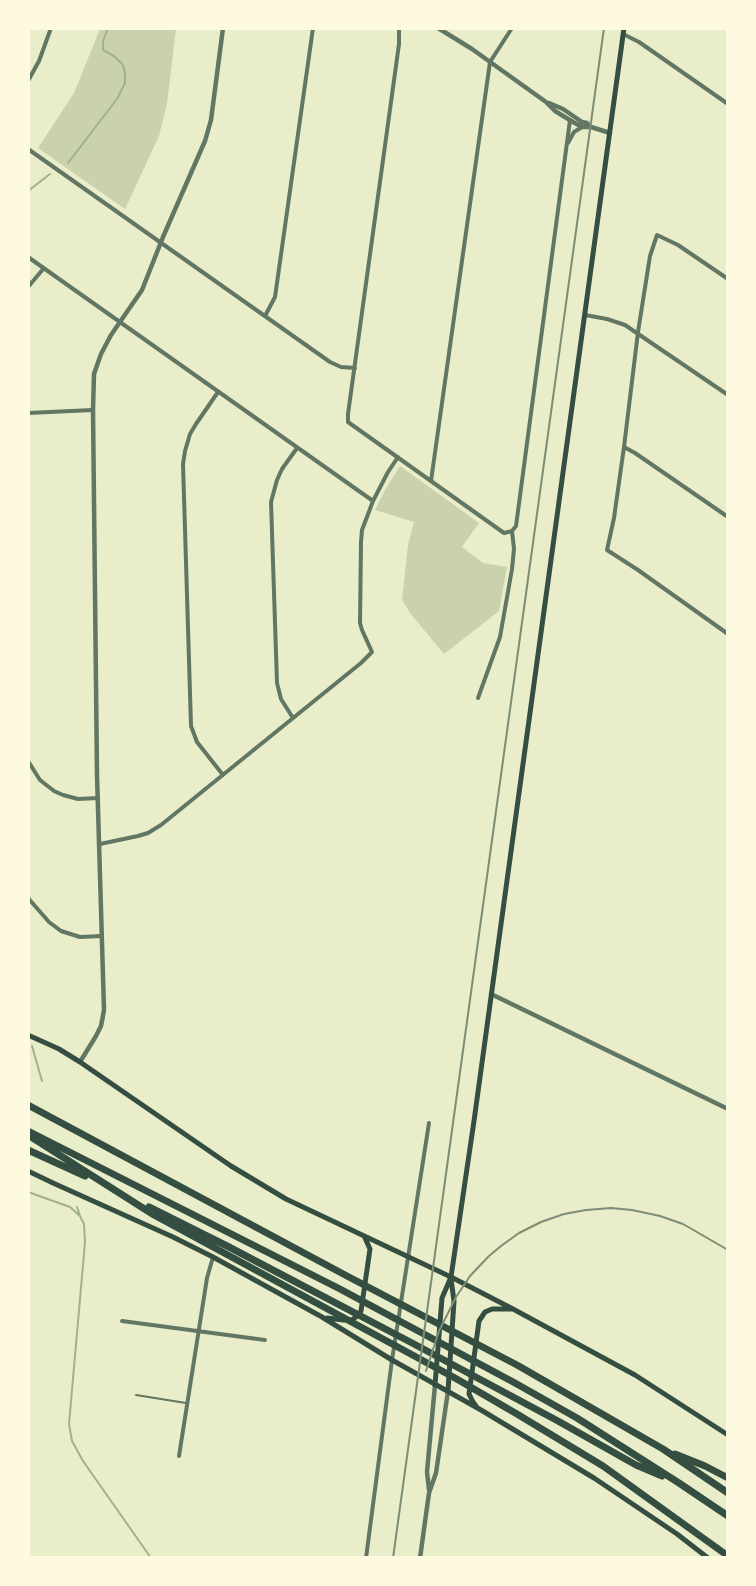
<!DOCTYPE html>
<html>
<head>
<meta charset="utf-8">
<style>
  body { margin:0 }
  #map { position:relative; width:756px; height:1586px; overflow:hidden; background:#e9edc9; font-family:"Alegreya Sans",sans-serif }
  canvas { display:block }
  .frame { position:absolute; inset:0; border:30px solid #fefae0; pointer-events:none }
</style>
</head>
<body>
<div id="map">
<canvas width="756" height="1586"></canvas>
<div class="frame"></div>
</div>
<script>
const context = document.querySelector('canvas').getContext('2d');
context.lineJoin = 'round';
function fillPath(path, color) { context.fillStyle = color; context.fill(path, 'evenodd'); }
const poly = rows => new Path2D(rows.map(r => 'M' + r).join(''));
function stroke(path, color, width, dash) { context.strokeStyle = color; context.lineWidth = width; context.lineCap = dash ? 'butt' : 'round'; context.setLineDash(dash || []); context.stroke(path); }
fillPath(poly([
  [100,29,176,29,167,104,159,136,125,209,38,148,74,93],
  [400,466,479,523,462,547,483,563,507,567,499,611,444,654,410,613,402,600,408,545,414,522,375,510,386,488]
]), '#cad2ad');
stroke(poly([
  [68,163,117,99,125,83,125,73,123,65,114,56,103,50,103,41,108,28],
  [28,191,50,174],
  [32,1046,42,1081],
  [28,1192,70,1207,80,1216,84,1224,85,1242,69,1424,72,1441,83,1461,151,1558],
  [77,1207,80,1216]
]), '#a3b18a', 2);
stroke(poly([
  [136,1395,186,1403]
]), '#617663', 2);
stroke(poly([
  [399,28,399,44,348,414,348,422,504,533,512,531],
  [623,34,639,42,728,104],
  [28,81,39,61,51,28],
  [568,143,574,132,582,127],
  [28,149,330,362,341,367,355,368],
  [28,257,373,501],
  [728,279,678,245,657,235,650,256,638,332,624,447,614,518,607,550,638,570,728,634],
  [28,287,44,268],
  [585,315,607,319,625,325,728,395],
  [265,316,275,297,313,28],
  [218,392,196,424,190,434,185,451,183,464,191,726,197,742,223,775],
  [28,413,93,410],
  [624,447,635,453,728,517],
  [431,481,490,62,512,28],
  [478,698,500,637,512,569,514,549,512,531,516,526,570,120],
  [293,718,281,699,277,683,271,502,277,480,282,469,297,448],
  [28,761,40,780,54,791,63,795,78,799,98,798],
  [100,844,138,836,148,833,161,825,361,663,372,652,362,630,360,623,361,542,362,530,373,501,388,472,398,457],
  [28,898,49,922,61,931,80,937,102,936],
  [122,1321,265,1340],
  [179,1456,207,1278,213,1257],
  [366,1558,392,1360,429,1123]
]), '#617663', 4);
stroke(poly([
  [438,28,472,49,546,102,555,111,573,122,582,127,591,127,610,133],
  [549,103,563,109,582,122,587,123,590,127],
  [491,994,728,1109],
  [80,1062,96,1036,101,1026,104,1010,97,775,93,410,94,374,101,354,111,335,142,290,163,237,205,141,211,120,223,28],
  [429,1490,427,1472,435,1385],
  [420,1558,429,1493,436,1473,448,1391]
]), '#617663', 4.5);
stroke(poly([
  [28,1035,59,1049,80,1062,231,1166,286,1199,451,1277,513,1309,635,1375,728,1435],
  [28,1171,53,1183,173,1237,213,1257,322,1317,392,1360,481,1410,594,1478,677,1534,708,1558],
  [327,1318,343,1320,352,1320,357,1316,361,1311,370,1249,365,1238],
  [435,1385,442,1298,451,1277,474,1121,624,28],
  [448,1391,454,1301,451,1279],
  [476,1406,473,1402,469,1394,479,1321,485,1312,492,1309,511,1309]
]), '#344e41', 5);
stroke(poly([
  [28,1105,347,1276,517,1365,663,1449,728,1493],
  [28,1131,340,1289,515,1383,577,1418,679,1483,728,1516],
  [28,1135,154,1215,455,1378,517,1414,603,1466,728,1556],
  [28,1150,85,1176],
  [149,1207,229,1247,414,1344,558,1421,636,1465,662,1476],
  [675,1454,705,1466,728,1478]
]), '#344e41', 7);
stroke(poly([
  [426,1371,439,1331,456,1297,470,1276,489,1256,501,1246,519,1233,541,1222,564,1214,586,1210,611,1208,632,1210,660,1216,683,1224,728,1250],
  [393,1558,604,28]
]), '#7c8e77', 2);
</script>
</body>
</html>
